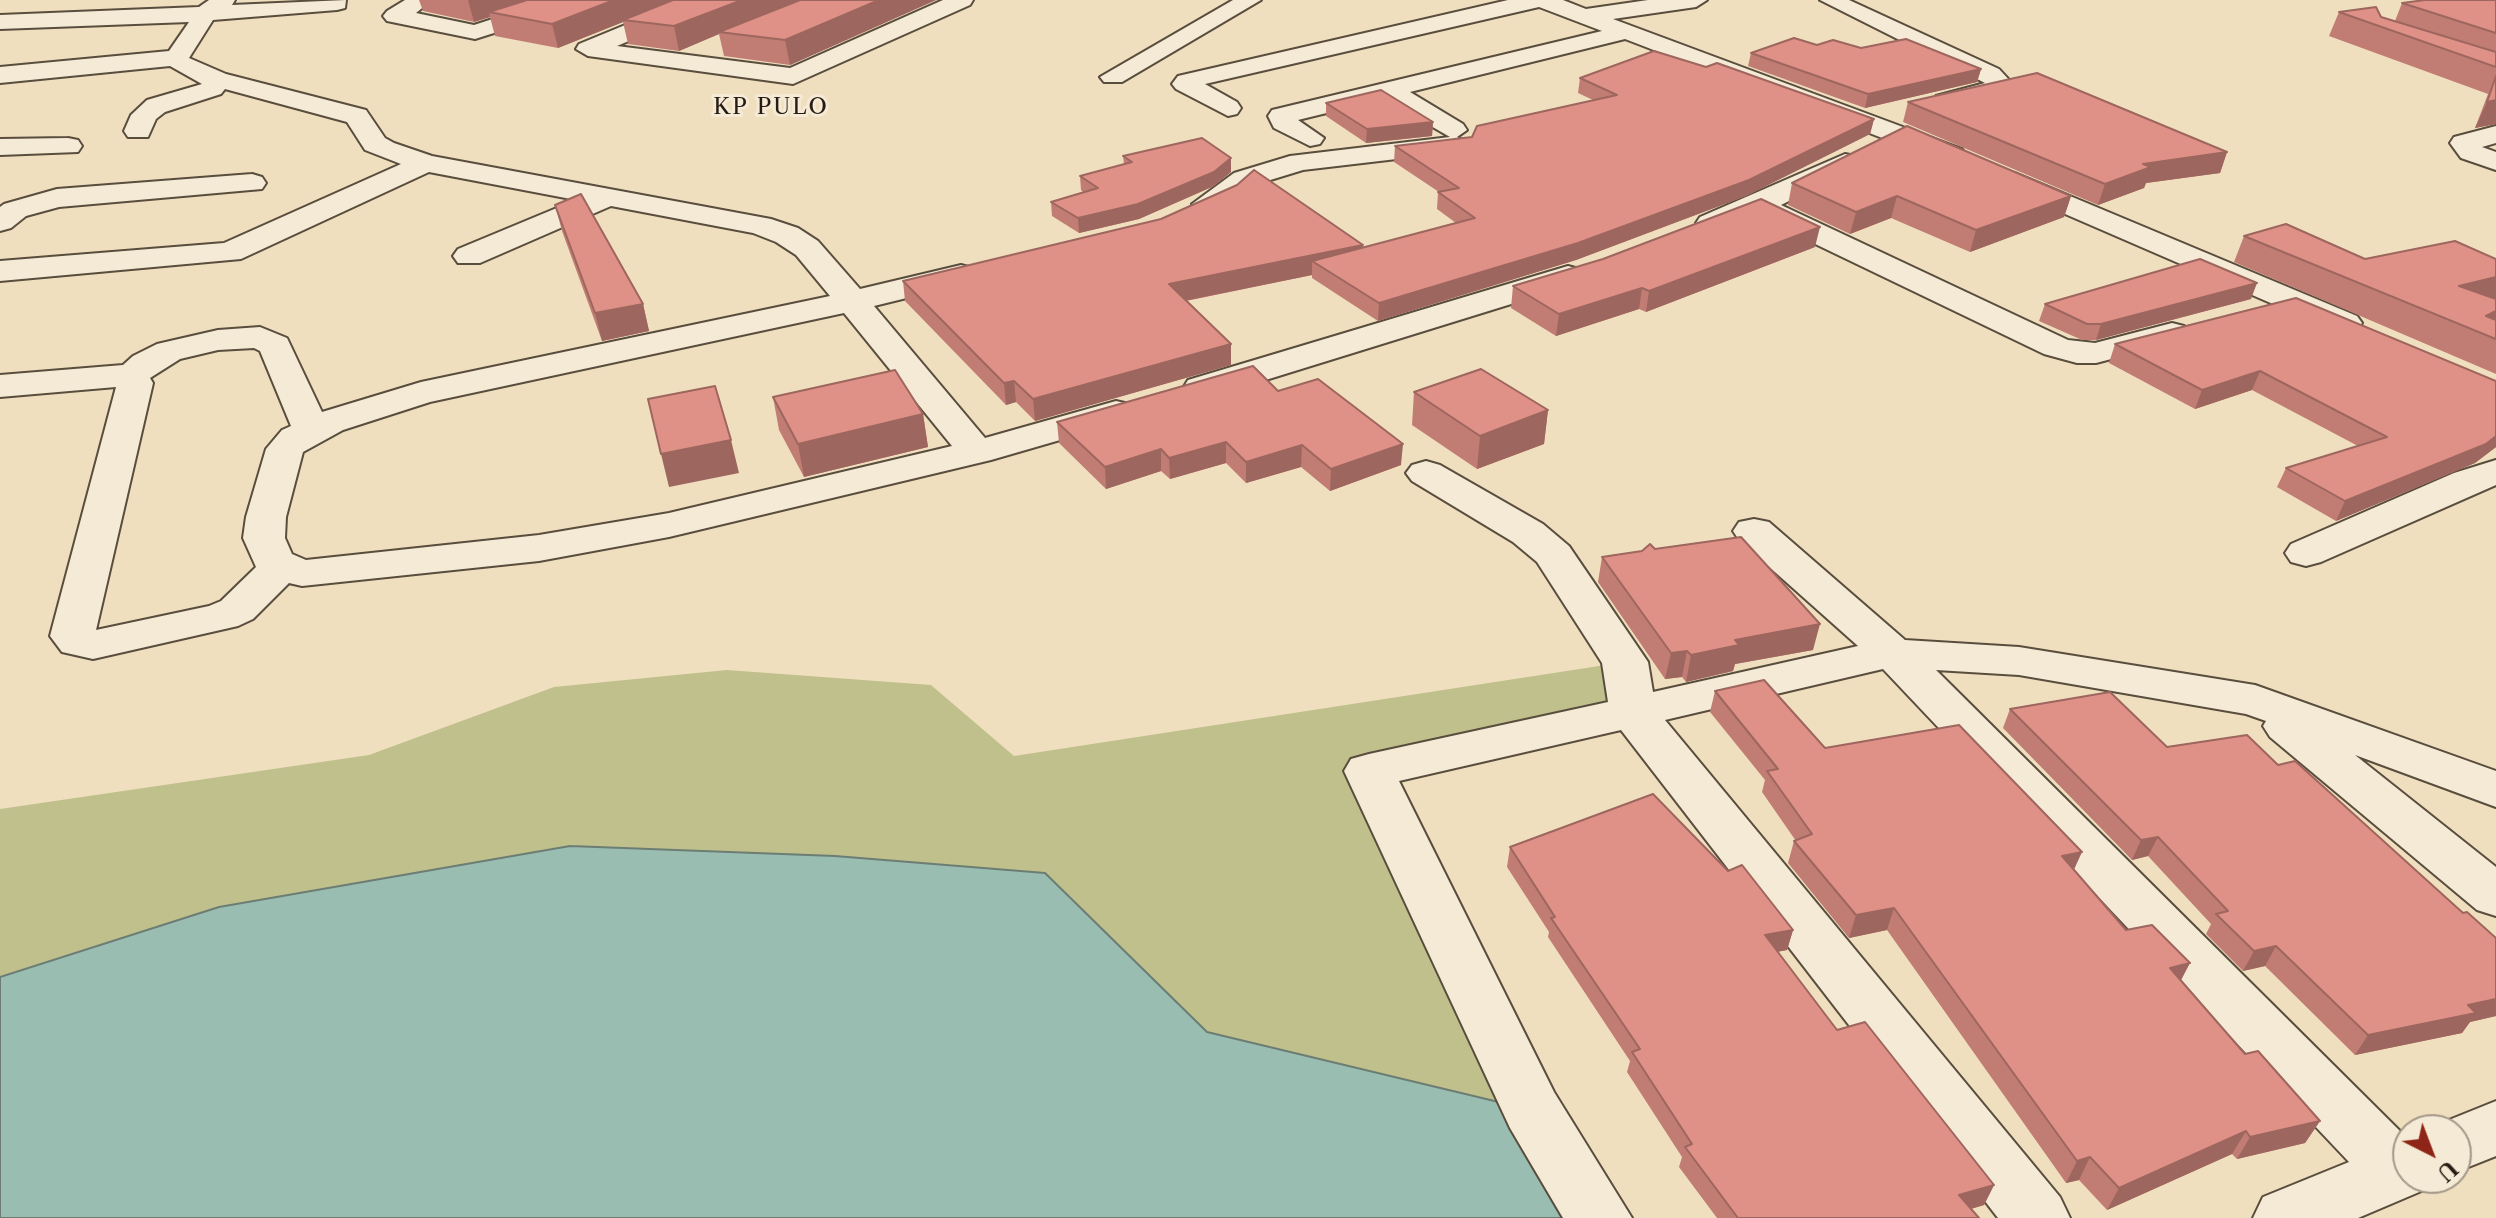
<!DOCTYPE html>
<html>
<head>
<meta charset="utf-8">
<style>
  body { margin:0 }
  #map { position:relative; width:2496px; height:1218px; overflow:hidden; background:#f0dfbe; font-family:"Libre Caslon Text",serif }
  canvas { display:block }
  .north { position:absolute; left:2392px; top:1114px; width:80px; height:80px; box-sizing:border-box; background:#f5ead5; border:2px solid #a39888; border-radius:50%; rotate:138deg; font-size:22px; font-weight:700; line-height:32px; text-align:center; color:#271c14 }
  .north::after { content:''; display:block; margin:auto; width:28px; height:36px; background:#8f2418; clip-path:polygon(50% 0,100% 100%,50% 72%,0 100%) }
</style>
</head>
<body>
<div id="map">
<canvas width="2496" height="1218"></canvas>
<div class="north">U</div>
</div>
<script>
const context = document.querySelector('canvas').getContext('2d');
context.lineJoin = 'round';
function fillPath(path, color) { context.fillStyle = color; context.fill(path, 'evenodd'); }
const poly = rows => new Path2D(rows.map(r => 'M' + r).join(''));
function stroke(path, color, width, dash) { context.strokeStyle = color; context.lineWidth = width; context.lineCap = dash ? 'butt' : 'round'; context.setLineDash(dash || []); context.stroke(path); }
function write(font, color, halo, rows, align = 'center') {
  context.font = font + ' "Libre Caslon Text",serif'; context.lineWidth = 6; context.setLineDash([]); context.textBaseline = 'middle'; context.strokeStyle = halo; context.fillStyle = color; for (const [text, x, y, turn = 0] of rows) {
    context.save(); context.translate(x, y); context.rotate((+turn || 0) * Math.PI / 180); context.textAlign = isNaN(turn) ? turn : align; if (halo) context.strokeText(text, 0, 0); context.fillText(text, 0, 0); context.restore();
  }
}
fillPath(poly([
  [1625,662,1633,713,1370,771,1532,1110,1207,1032,1045,873,570,846,219,907,0,977,0,809,369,755,554,687,727,670,931,685,1014,756]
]), '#c0c08d');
const water = poly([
  [570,846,835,856,1045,873,1207,1032,1532,1110,1599,1218,0,1218,0,977,219,907,570,846]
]);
fillPath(water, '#9abdb2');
stroke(water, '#6c7d73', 2);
const minor = poly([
  [209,0,235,0,232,5,346,0,345,8,337,10,213,20,189,58,226,74,366,110,385,138,394,143,432,156,771,219,798,228,818,241,860,289,961,265,972,268,977,275,972,282,874,306,985,438,1116,401,1129,404,1135,412,1129,420,991,460,669,537,539,561,302,586,289,583,253,619,238,626,93,659,62,652,50,636,116,387,0,397,0,375,123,365,133,356,157,344,218,330,260,327,287,338,322,412,421,382,830,296,796,255,776,242,753,233,611,206,480,263,458,263,453,256,458,249,576,200,429,172,241,259,0,281,0,261,224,243,401,164,365,150,347,122,225,89,221,94,165,112,156,119,148,137,128,137,124,131,131,115,147,100,202,84,170,66,0,83,0,67,169,51,189,22,0,29,0,15,199,7,209,0],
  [844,313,952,446,669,513,539,535,306,560,292,554,285,538,286,517,303,452,343,430,430,402,844,313],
  [254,348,260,351,291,426,282,430,266,449,246,517,243,538,256,567,221,601,209,606,96,630,153,383,150,378,180,359,218,350,254,348],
  [405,0,432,0,416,13,474,25,551,0,585,0,582,5,475,39,387,21,383,16,387,11,405,0],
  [686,0,717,0,714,5,617,46,790,68,943,0,973,0,970,5,793,84,588,56,576,49,579,44,686,0],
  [1233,0,1261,0,1122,82,1104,82,1100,77,1233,0],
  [1508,0,1563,0,1586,9,1648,0,1707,0,1696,7,1613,19,1962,149,1966,155,1962,161,1952,163,1942,161,1625,39,1410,92,1463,124,1467,130,1457,137,1469,145,1465,151,1303,170,1254,185,1236,201,1217,210,1207,213,1197,210,1192,204,1234,173,1290,156,1450,137,1384,99,1298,120,1324,138,1320,144,1310,146,1274,128,1268,116,1272,110,1602,31,1539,7,1205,84,1237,102,1241,108,1237,114,1228,116,1176,89,1172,84,1178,76,1508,0],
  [1820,0,1849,0,1999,69,2013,84,1997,97,1945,110,1936,108,1932,102,1936,96,1985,83,1820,0],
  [2496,126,2496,143,2482,147,2496,152,2496,170,2461,158,2450,143,2454,137,2496,126],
  [68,138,78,140,82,146,78,152,0,155,0,139,68,138],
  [1845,154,1855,156,1859,162,1855,168,1781,205,2068,340,2095,343,2172,323,2184,326,2189,333,2184,340,2096,363,2077,363,2044,354,1757,216,1711,232,1700,229,1696,223,1700,217,1845,154],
  [2015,173,2357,316,2362,323,2357,330,2345,333,2333,330,2005,188,2001,182,2005,176,2015,173],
  [252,174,262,177,266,183,262,189,59,207,26,216,11,228,0,231,0,207,4,204,57,189,252,174],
  [1568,266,1579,269,1584,276,1579,283,1214,396,1201,399,1188,396,1183,388,1188,380,1568,266],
  [2496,460,2496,485,2321,562,2306,566,2291,562,2285,553,2291,544,2454,473,2496,460],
  [1426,461,1440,465,1543,524,1569,546,1648,662,1653,692,1858,646,1739,540,1733,531,1739,522,1754,519,1769,522,1905,640,2019,647,2255,685,2496,771,2496,807,2355,755,2496,867,2496,916,2477,910,2270,737,2263,726,2266,721,2246,714,2019,675,1936,670,2408,1139,2408,1178,2435,1178,2431,1187,2358,1218,2253,1218,2263,1197,2349,1162,1883,669,1665,720,2060,1197,2070,1218,1998,1218,1621,730,1399,781,1554,1092,1632,1218,1563,1218,1510,1128,1344,771,1351,759,1369,754,1608,702,1602,663,1537,562,1513,542,1412,481,1406,473,1412,465,1426,461],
  [2496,1101,2496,1156,2456,1172,2456,1130,2432,1130,2434,1126,2496,1101]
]);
stroke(minor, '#594d3e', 4);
fillPath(minor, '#f5ead5');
fillPath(poly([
  [419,0,936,0,790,65,724,56,719,34,679,51,628,44,623,22,558,48,495,36,490,17,474,22,423,11],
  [2496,0,2496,124,2475,128,2488,94,2329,36,2339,12,2381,17,2395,21,2402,3],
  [1817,45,1861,48,1981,69,1977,82,1865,108,1748,66,1751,53],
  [1580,78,1874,119,1870,134,1746,196,1576,260,1378,321,1312,278,1312,275,1186,301,1231,344,1231,365,1035,421,1016,402,1006,405,905,301,903,281,1363,248,1456,223,1437,209,1438,192,1439,192,1394,162,1395,146,1472,137,1593,100,1578,93],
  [1908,102,2227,152,2220,173,2146,183,2144,188,2098,205,1903,122],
  [1326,103,1433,122,1432,136,1366,143,1326,116],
  [1123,156,1231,158,1231,172,1214,186,1139,219,1079,233,1052,216,1051,202,1083,192,1081,190,1080,176,1124,164],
  [1792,183,2071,196,2064,217,1970,252,1891,218,1850,234,1788,205],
  [555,205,643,304,649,331,602,341,562,231],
  [2244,236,2365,259,2496,259,2496,374,2234,262],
  [1815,247,1646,312,1639,309,1556,336,1511,308,1513,286],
  [2251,299,2096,340,2082,340,2039,321,2045,304],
  [2115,344,2496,381,2496,447,2475,463,2336,521,2277,487,2286,468,2358,446,2252,390,2195,409,2109,363],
  [1278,391,1401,465,1330,491,1301,467,1246,483,1226,463,1170,479,1161,471,1106,489,1059,443,1057,422],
  [1414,392,1548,410,1544,444,1477,469,1412,425],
  [773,397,923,414,928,447,804,477,779,430],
  [1655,549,1813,650,1735,664,1733,671,1686,682,1682,677,1665,679,1598,582,1602,557],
  [1715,691,1825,748,2074,870,2126,930,2181,980,2245,1054,2320,1121,2305,1143,2237,1159,2232,1154,2107,1210,2079,1180,2066,1183,1887,930,1849,938,1788,863,1794,841,1796,841,1762,792,1765,780,1710,712],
  [2010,709,2167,747,2278,765,2496,938,2496,1016,2470,1022,2462,1033,2355,1055,2265,966,2243,971,2206,934,2211,924,2148,856,2132,860,2003,728],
  [1510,847,1728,871,1793,930,1787,950,1777,952,1837,1030,1994,1185,1984,1205,1971,1209,1979,1218,1717,1218,1679,1167,1682,1157,1627,1072,1630,1061,1548,937,1549,932,1507,867]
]), '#c17d74');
fillPath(poly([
  [468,0,541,0,489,12,490,17,474,22],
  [614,0,678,0,623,20,623,22,558,48,552,24],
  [742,0,805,0,719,32,719,34,679,51,674,26],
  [879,0,936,0,790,65,785,40],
  [1981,69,1977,82,1865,108,1868,94],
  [2496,100,2496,124,2475,128,2487,102],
  [1874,119,1870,134,1746,196,1576,260,1378,321,1379,303],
  [1433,122,1432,136,1366,143,1367,129],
  [2227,152,2220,173,2146,183,2144,188,2098,205,2105,184,2143,164],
  [1231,158,1231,172,1214,186,1139,219,1079,233,1078,218],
  [1897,196,1891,218,1850,234,1856,212],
  [2071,196,2064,217,1970,252,1976,230],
  [1820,227,1815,247,1646,312,1649,291],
  [1363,245,1362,265,1312,261,1312,275,1169,304,1169,284],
  [2496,277,2496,301,2459,286],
  [2257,283,2251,299,2096,340,2101,324],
  [1642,288,1639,309,1556,336,1559,314],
  [643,304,649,331,602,341,595,313],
  [2496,311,2496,330,2486,316],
  [1231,344,1231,365,1035,421,1033,399],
  [2260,371,2252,390,2195,409,2202,390],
  [1014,381,1016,402,1006,405,1004,383],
  [1548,410,1544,444,1477,469,1480,436],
  [923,414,928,447,804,477,798,444],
  [2496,436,2496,447,2475,463,2336,521,2345,501],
  [731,440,739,473,669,487,661,454],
  [1226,442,1226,463,1170,479,1169,458],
  [1403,444,1401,465,1330,491,1331,469],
  [1302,445,1301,467,1246,483,1246,462],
  [1161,449,1161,471,1106,489,1105,467],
  [1820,624,1813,650,1735,664,1733,671,1686,682,1691,655,1735,640],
  [1687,651,1682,677,1665,679,1671,653],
  [2158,837,2148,856,2132,860,2141,840],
  [2082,852,2072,874,2062,856],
  [1894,908,1887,930,1849,938,1856,915],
  [1793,930,1787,950,1759,955,1765,935],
  [2276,946,2265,966,2243,971,2254,951],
  [2190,963,2178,986,2170,968],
  [2496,999,2496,1016,2470,1022,2462,1033,2355,1055,2368,1035,2468,1005],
  [2320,1121,2305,1143,2237,1159,2250,1137],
  [2246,1131,2232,1154,2107,1210,2119,1188],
  [2090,1157,2079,1180,2066,1183,2077,1161],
  [1994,1185,1984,1205,1950,1215,1959,1195]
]), '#9d665e');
const building = poly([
  [527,0,614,0,552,24,489,12,527,0],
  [673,0,742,0,674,26,623,20,673,0],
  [800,0,879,0,785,40,719,32,800,0],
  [2425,0,2496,0,2496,33,2402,3,2425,0],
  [2376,7,2381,17,2496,52,2496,67,2339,12,2376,7],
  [1794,38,1817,45,1833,40,1861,48,1906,39,1981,69,1868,94,1751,53,1794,38],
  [1654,51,1706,67,1717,63,1874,119,1749,180,1578,243,1379,303,1312,261,1475,218,1438,192,1459,188,1395,146,1472,137,1477,126,1617,95,1580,78,1654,51],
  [2037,73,2227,152,2143,164,2151,167,2105,184,1908,102,2037,73],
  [2496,76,2496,100,2487,102,2496,76],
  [1381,90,1433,122,1367,129,1326,103,1381,90],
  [1907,126,2071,196,1976,230,1897,196,1856,212,1792,183,1907,126],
  [1202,138,1231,158,1214,172,1138,204,1078,218,1051,202,1098,188,1080,176,1132,162,1123,156,1202,138],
  [1254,170,1363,245,1169,284,1231,344,1033,399,1014,381,1004,383,903,281,1161,219,1237,185,1254,170],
  [581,194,643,304,595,313,555,205,581,194],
  [1761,199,1820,227,1649,291,1642,288,1559,314,1513,286,1603,259,1761,199],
  [2286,224,2365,259,2455,241,2496,259,2496,277,2459,286,2496,299,2496,311,2486,316,2496,320,2496,339,2244,236,2286,224],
  [2200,259,2257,283,2101,324,2087,324,2045,304,2200,259],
  [2296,298,2496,381,2496,436,2486,444,2345,501,2286,468,2387,437,2260,371,2202,390,2115,344,2296,298],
  [1253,366,1278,391,1318,379,1403,444,1331,469,1302,445,1246,462,1226,442,1169,458,1161,449,1105,467,1057,422,1253,366],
  [1481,369,1548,410,1480,436,1414,392,1481,369],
  [895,370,923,414,798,444,773,397,895,370],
  [715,386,731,440,661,454,648,399,715,386],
  [1741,537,1820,624,1735,640,1739,645,1691,655,1687,651,1671,653,1602,557,1642,551,1650,544,1655,549,1741,537],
  [1764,680,1825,748,1959,725,2082,852,2062,856,2126,930,2152,925,2190,963,2170,968,2245,1054,2258,1051,2320,1121,2250,1137,2246,1131,2119,1188,2090,1157,2077,1161,1894,908,1856,915,1794,841,1812,834,1767,771,1778,769,1715,691,1764,680],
  [2110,692,2167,747,2247,735,2278,765,2295,761,2463,913,2467,912,2496,938,2496,999,2468,1005,2476,1013,2368,1035,2276,946,2254,951,2216,914,2228,911,2158,837,2141,840,2010,709,2110,692],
  [1653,794,1728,871,1742,865,1793,930,1765,935,1837,1030,1865,1022,1994,1185,1959,1195,1979,1218,1738,1218,1685,1147,1692,1144,1632,1052,1640,1049,1551,918,1555,917,1510,847,1653,794]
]);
fillPath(building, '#e09187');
stroke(building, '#9d665e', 2);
context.letterSpacing = '2px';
write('22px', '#271c14', '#f5ead5', [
  ["KP PULO",771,108]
]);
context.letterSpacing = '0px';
</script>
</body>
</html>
